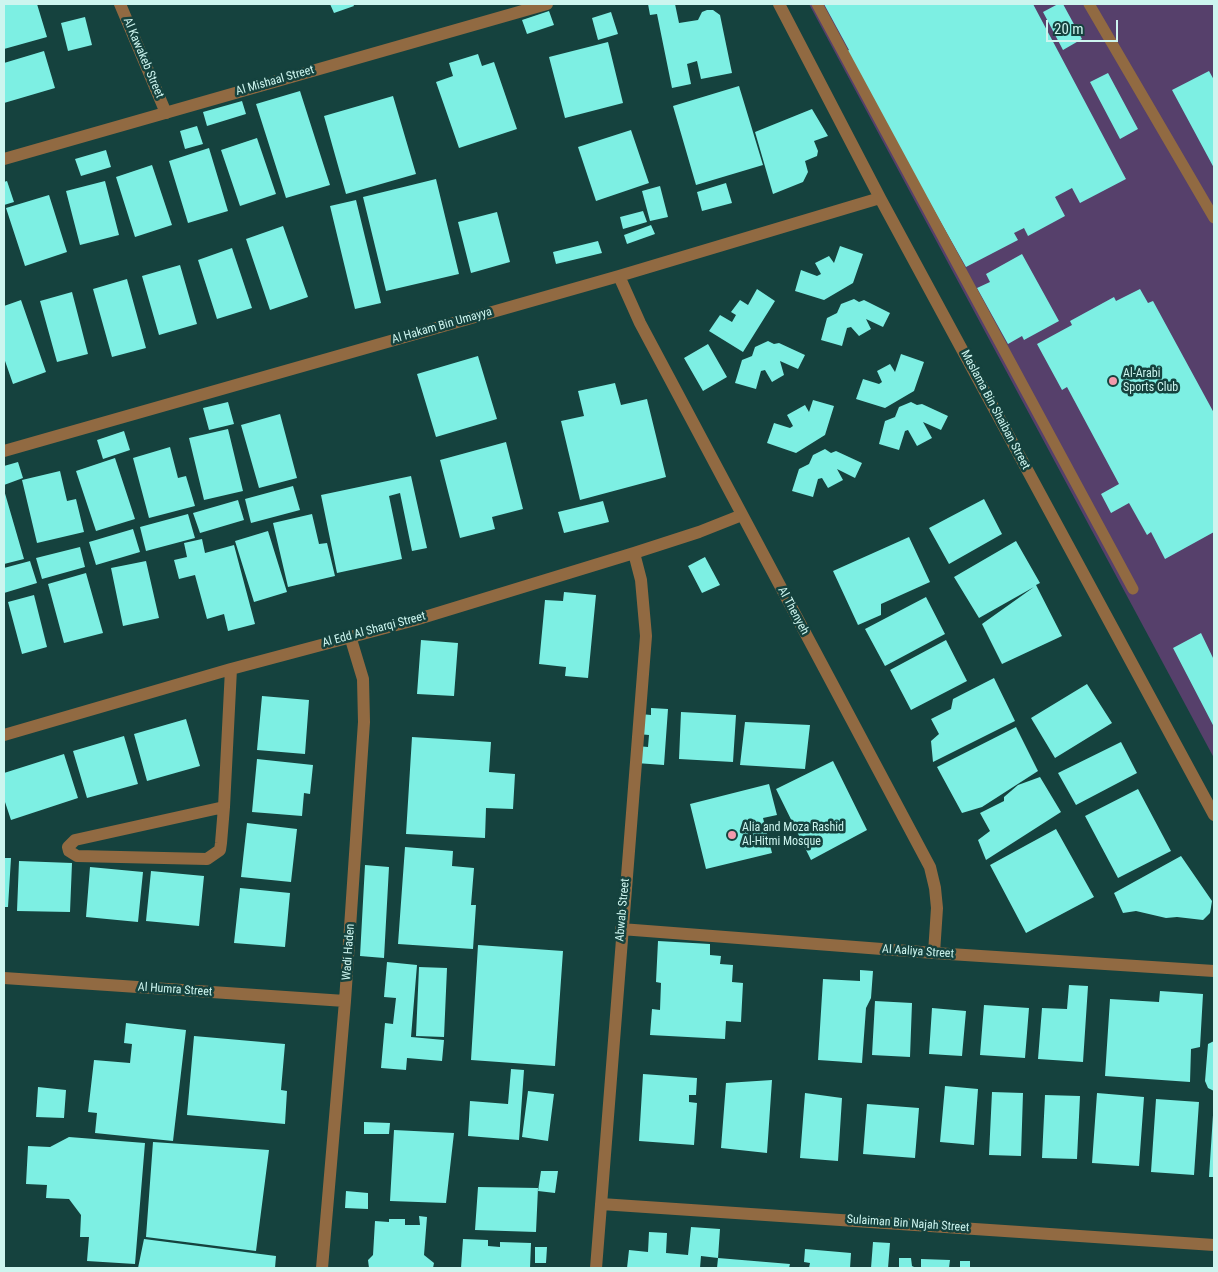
<!DOCTYPE html>
<html>
<head>
<meta charset="utf-8">
<style>
  body { margin:0 }
  #map { position:relative; width:1218px; height:1272px; overflow:hidden; background:#15423e; font-family:"Roboto Condensed",sans-serif }
  canvas { display:block }
  .frame { position:absolute; inset:0; border:5px solid #cdf5ef; pointer-events:none }
  .scale { position:absolute; left:1046px; top:20px; width:72px; height:22px; box-sizing:border-box; border:2px solid #cdf5ef; border-top:0; padding-left:6px; font-size:15px; line-height:18px; white-space:nowrap; color:#cdf5ef; -webkit-text-stroke:4px #15423e; paint-order:stroke }
</style>
</head>
<body>
<div id="map">
<canvas width="1218" height="1272"></canvas>
<div class="frame"></div>
<div class="scale">20 m</div>
</div>
<script>
const context = document.querySelector('canvas').getContext('2d');
context.lineJoin = 'round';
function fillPath(path, color) { context.fillStyle = color; context.fill(path, 'evenodd'); }
const poly = rows => new Path2D(rows.map(r => 'M' + r).join(''));
function stroke(path, color, width, dash) { context.strokeStyle = color; context.lineWidth = width; context.lineCap = dash ? 'butt' : 'round'; context.setLineDash(dash || []); context.stroke(path); }
function write(font, color, halo, rows, align = 'center') {
  context.font = font + ' "Roboto Condensed",sans-serif'; context.lineWidth = 5; context.setLineDash([]); context.textBaseline = 'middle'; context.strokeStyle = halo; context.fillStyle = color; for (const [text, x, y, turn = 0] of rows) {
    context.save(); context.translate(x, y); context.rotate((+turn || 0) * Math.PI / 180); context.textAlign = isNaN(turn) ? turn : align; if (halo) context.strokeText(text, 0, 0); context.fillText(text, 0, 0); context.restore();
  }
}
fillPath(poly([
  [809,4,1214,4,1214,758]
]), '#56406b');
fillPath(poly([
  [9,4,37,4,47,37,4,49,4,5],
  [330,4,353,4,354,6,334,13],
  [648,4,675,4,679,23,698,20,702,12,707,10,713,10,720,15,732,73,701,79,697,61,687,64,691,84,672,88,657,14,650,15],
  [824,4,1033,4,1126,179,1080,203,1072,188,1055,197,1065,216,1028,236,1024,228,1014,233,1018,240,966,267,845,52,849,50],
  [1058,4,1063,4,1082,39,1063,50,1043,12],
  [549,11,554,25,527,34,522,20],
  [611,12,618,34,598,40,592,18],
  [85,17,92,45,68,51,61,23],
  [608,42,623,103,565,118,549,57],
  [44,51,55,88,4,103,4,63],
  [478,54,482,66,494,62,517,129,459,148,436,82,453,76,449,63],
  [1209,71,1214,80,1214,168,1172,90],
  [1108,73,1138,129,1120,139,1090,82],
  [739,86,763,165,696,185,673,106],
  [300,91,330,185,286,198,256,104],
  [393,96,416,174,346,194,324,116],
  [242,101,246,114,207,126,203,112],
  [812,109,828,136,814,141,818,151,817,156,805,161,808,172,803,182,773,194,755,132],
  [197,126,203,144,185,149,180,131],
  [631,130,649,183,596,201,578,147],
  [257,138,276,194,240,206,221,150],
  [209,148,228,211,188,223,169,161],
  [106,150,111,167,81,176,75,159],
  [152,165,172,225,135,237,116,177],
  [436,179,459,274,386,291,363,197],
  [7,181,14,202,4,205,4,182],
  [105,181,119,235,80,245,66,191],
  [726,183,732,203,702,211,697,192],
  [660,186,668,217,650,221,642,191],
  [49,195,67,252,25,266,6,208],
  [356,200,381,303,355,309,330,206],
  [643,211,647,222,623,229,620,217],
  [497,212,510,262,471,273,458,222],
  [651,225,655,234,627,244,624,235],
  [283,226,308,297,270,310,246,239],
  [598,241,602,253,556,264,553,252],
  [840,246,863,254,853,283,824,300,795,291,801,270,817,276,821,274,815,263,829,256,834,263],
  [232,248,252,308,217,319,198,260],
  [1022,254,1059,321,1024,340,1022,336,1008,344,977,288,990,282,986,274],
  [180,265,197,324,159,335,142,276],
  [127,279,146,348,112,357,93,289],
  [757,289,775,301,743,352,709,331,720,315,732,322,736,315,731,312,740,300,748,305],
  [1140,289,1148,303,1153,301,1214,413,1214,532,1165,559,1151,532,1147,535,1129,503,1111,513,1101,494,1119,484,1067,387,1062,390,1037,344,1072,325,1070,321,1114,297,1116,301],
  [72,292,88,354,57,362,40,301],
  [854,299,859,302,864,300,890,313,883,327,866,319,871,329,859,336,851,327,847,328,842,346,821,340,827,318,837,313,841,304],
  [21,300,46,372,13,384,4,358,4,306],
  [768,341,774,344,779,343,805,355,798,369,780,361,784,375,772,382,765,370,761,371,756,389,735,383,742,360,752,356,755,347],
  [708,344,727,377,703,391,684,358],
  [901,354,924,362,914,391,885,408,856,399,863,379,879,384,882,382,877,371,890,364,895,372],
  [478,356,497,419,436,437,417,374],
  [615,383,621,405,647,399,666,477,580,500,561,421,584,416,578,391],
  [813,400,834,406,825,435,796,453,767,443,774,423,790,428,793,426,787,415,805,405,809,412],
  [228,402,234,424,209,430,203,408],
  [911,402,917,405,922,404,948,416,941,430,923,422,932,438,917,446,908,430,905,431,899,450,879,444,885,421,895,417,899,407],
  [280,414,297,478,259,488,241,425],
  [228,429,243,491,204,500,189,438],
  [124,431,130,450,103,459,97,440],
  [506,442,523,509,492,517,495,529,460,538,440,460],
  [170,447,178,478,186,476,195,506,149,518,133,458],
  [825,449,831,453,836,451,862,463,855,478,837,469,843,480,828,488,822,478,818,479,813,497,792,491,799,469,809,464,813,455],
  [115,458,135,519,96,531,76,471],
  [18,462,23,478,4,485,4,466],
  [60,471,67,501,76,499,84,532,37,543,22,480],
  [411,476,427,548,412,551,400,493,389,496,402,559,337,573,321,495],
  [293,486,300,510,251,523,245,499],
  [4,490,24,559,4,564],
  [984,499,1002,534,949,564,929,528],
  [238,500,244,520,200,533,193,513],
  [603,501,609,522,564,533,558,512],
  [188,514,195,538,146,551,140,527],
  [312,514,319,544,327,543,335,576,288,587,273,523],
  [133,529,140,552,96,565,89,542],
  [268,531,287,592,254,602,235,541],
  [909,537,930,582,881,604,881,615,858,625,833,571],
  [202,539,205,553,234,545,255,624,228,631,224,614,207,619,195,575,179,579,174,560,187,557,184,543],
  [1016,541,1040,583,1036,585,1062,636,1002,664,982,624,1034,587,979,618,954,577],
  [80,547,85,567,42,579,36,558],
  [705,557,720,585,702,593,688,566],
  [30,561,37,583,4,593,4,568],
  [146,561,159,618,123,626,111,568],
  [86,573,103,633,64,643,48,584],
  [564,592,596,595,588,678,565,676,566,667,539,664,545,600,563,601],
  [34,595,47,647,22,654,8,602],
  [926,597,945,634,885,666,865,629],
  [1201,633,1214,660,1214,727,1173,648],
  [421,640,458,643,454,696,417,694],
  [946,640,967,681,911,710,890,670],
  [994,678,1015,721,933,762,931,741,939,734,931,719,951,709,953,699],
  [1087,684,1112,723,1055,758,1031,718],
  [262,696,309,700,305,754,257,750],
  [651,708,668,709,664,765,636,763,637,746,648,747,649,735,638,734,640,714,651,715],
  [681,712,736,715,733,762,679,759],
  [186,719,200,766,147,781,134,734],
  [745,722,810,725,805,769,740,765],
  [1016,727,1038,771,982,807,962,813,937,767],
  [124,736,138,784,87,798,73,751],
  [412,737,491,742,489,772,515,774,513,809,486,808,485,838,406,834],
  [1121,742,1137,773,1076,805,1058,773],
  [64,754,78,798,11,820,4,799,4,773],
  [257,759,313,765,310,794,304,793,302,816,252,812],
  [833,761,867,830,811,860,776,789],
  [1040,777,1061,812,986,860,978,840,990,831,980,813,1004,801,1004,797,1018,785],
  [769,784,777,815,763,818,772,853,706,869,690,804],
  [1138,789,1171,851,1118,878,1085,816],
  [247,823,297,829,291,882,241,877],
  [1056,829,1094,897,1026,933,990,865],
  [405,847,453,851,452,866,474,868,471,905,476,905,473,949,398,944],
  [1181,856,1212,901,1210,913,1203,920,1177,917,1166,918,1136,911,1123,913,1114,893],
  [4,858,11,858,8,907,4,907],
  [19,861,72,863,70,912,17,911],
  [365,865,389,867,384,958,360,956],
  [90,867,143,872,138,922,86,917],
  [151,871,204,876,199,926,146,921],
  [240,888,290,893,285,947,234,943],
  [658,941,710,944,710,955,721,956,720,964,733,965,732,982,743,983,741,1022,726,1021,725,1039,650,1035,652,1009,660,1010,661,983,656,982],
  [478,945,563,951,555,1066,471,1060],
  [387,962,417,965,411,1037,444,1040,442,1061,407,1058,406,1070,381,1068,385,1023,393,1024,396,998,384,997],
  [419,967,447,968,444,1037,416,1036],
  [860,970,873,971,871,998,866,1008,862,1063,818,1060,823,979,860,981],
  [1069,985,1088,986,1083,1062,1038,1059,1042,1008,1067,1009],
  [1160,991,1203,994,1200,1047,1191,1049,1190,1082,1105,1076,1110,999,1159,1002],
  [875,1001,912,1003,910,1057,872,1055],
  [984,1005,1029,1008,1025,1058,980,1055],
  [932,1008,966,1011,962,1056,929,1054],
  [126,1023,186,1030,173,1141,95,1133,97,1113,88,1112,94,1060,130,1063,132,1044,124,1043],
  [194,1036,285,1044,281,1090,287,1091,285,1124,187,1115],
  [1214,1041,1214,1091,1208,1088,1205,1081,1208,1044],
  [511,1069,524,1070,519,1140,468,1136,470,1101,508,1104],
  [643,1074,697,1078,696,1095,689,1095,689,1102,697,1103,694,1145,639,1141],
  [772,1080,767,1153,721,1148,726,1083],
  [945,1086,978,1089,974,1145,940,1142],
  [38,1087,66,1090,64,1118,36,1117],
  [528,1091,554,1094,548,1141,522,1137],
  [992,1092,1023,1093,1021,1156,989,1155],
  [805,1093,842,1098,838,1161,800,1158],
  [1097,1093,1144,1097,1139,1166,1092,1163],
  [1045,1095,1080,1096,1077,1159,1042,1158],
  [1156,1099,1199,1102,1194,1175,1151,1172],
  [867,1104,919,1108,915,1158,863,1154],
  [1213,1115,1214,1115,1214,1177,1209,1177],
  [364,1122,390,1123,389,1134,364,1134],
  [394,1130,454,1133,446,1203,390,1201],
  [69,1137,145,1143,135,1264,87,1261,89,1237,80,1237,81,1215,69,1199,46,1198,47,1185,26,1184,28,1146,50,1147],
  [153,1142,269,1150,256,1251,146,1237],
  [541,1171,558,1171,555,1193,538,1191],
  [478,1187,538,1188,536,1232,475,1230],
  [346,1191,368,1193,368,1209,345,1208],
  [419,1216,427,1217,424,1255,434,1263,433,1268,369,1268,368,1260,373,1255,375,1221,389,1222,389,1219,405,1219,405,1225,420,1225],
  [691,1227,720,1229,718,1258,701,1256,700,1268,627,1268,629,1250,648,1252,649,1232,667,1233,666,1253,688,1255],
  [144,1239,276,1256,275,1268,138,1268],
  [463,1239,488,1240,488,1246,500,1247,500,1242,531,1243,530,1268,461,1268],
  [873,1242,890,1243,888,1268,871,1268],
  [535,1247,547,1247,546,1263,535,1263],
  [805,1249,851,1253,850,1268,809,1268,810,1263,804,1262],
  [718,1258,790,1264,789,1268,717,1268],
  [899,1258,911,1258,912,1266,916,1268,899,1268],
  [921,1259,950,1260,949,1268,921,1268],
  [960,1261,970,1261,970,1268,960,1268]
]), '#7defe3');
stroke(poly([
  [817,4,1133,589],
  [1089,4,1214,218]
]), '#916a42', 11);
stroke(poly([
  [120,4,166,113],
  [779,4,880,198,1214,815],
  [619,276,640,323,930,867,935,888,937,908,934,953],
  [4,451,619,276,880,198],
  [4,735,231,669,415,620,634,553,699,532,742,515],
  [224,807,75,840,68,847,69,851,77,856,207,859,220,850,221,843,224,807,231,669],
  [621,929,934,953,1214,971],
  [4,978,345,1001],
  [601,1204,1214,1245],
  [322,1268,345,1001,364,722,363,679,350,636],
  [596,1268,646,636,641,580,634,553]
]), '#916a42', 12);
stroke(poly([
  [4,159,547,4]
]), '#916a42', 12);
for (const [x, y, r, color] of [
  [1113,381,5,"#f39aac"],
  [732,835,5,"#f39aac"]
]) { const dot = new Path2D(); dot.arc(x, y, r, 0, 2 * Math.PI); context.fillStyle = color; context.fill(dot); stroke(dot, '#15423e', 2); }
write('12px', '#cdf5ef', '#15423e', [
  ["Al Kawakeb Street",143,58,67],
  ["Al Mishaal Street",275,81,-16],
  ["Al Hakam Bin Umayya",442,326,-16],
  ["Maslama Bin Shaiban Street",995,410,62],
  ["Al Thenyeh",793,611,62],
  ["Al Edd Al Sharqi Street",374,630,-15],
  ["Abwab Street",623,910,-85],
  ["Wadi Haden",349,952,-86],
  ["Al Aaliya Street",918,952,4],
  ["Al Humra Street",175,990,4],
  ["Sulaiman Bin Najah Street",908,1224,4]
]);
write('12px', '#cdf5ef', '#15423e', [
  ["Al-Arabi",1123,374],
  ["Sports Club",1123,388],
  ["Alia and Moza Rashid",742,828],
  ["Al-Hitmi Mosque",742,842]
], 'left');
</script>
</body>
</html>
